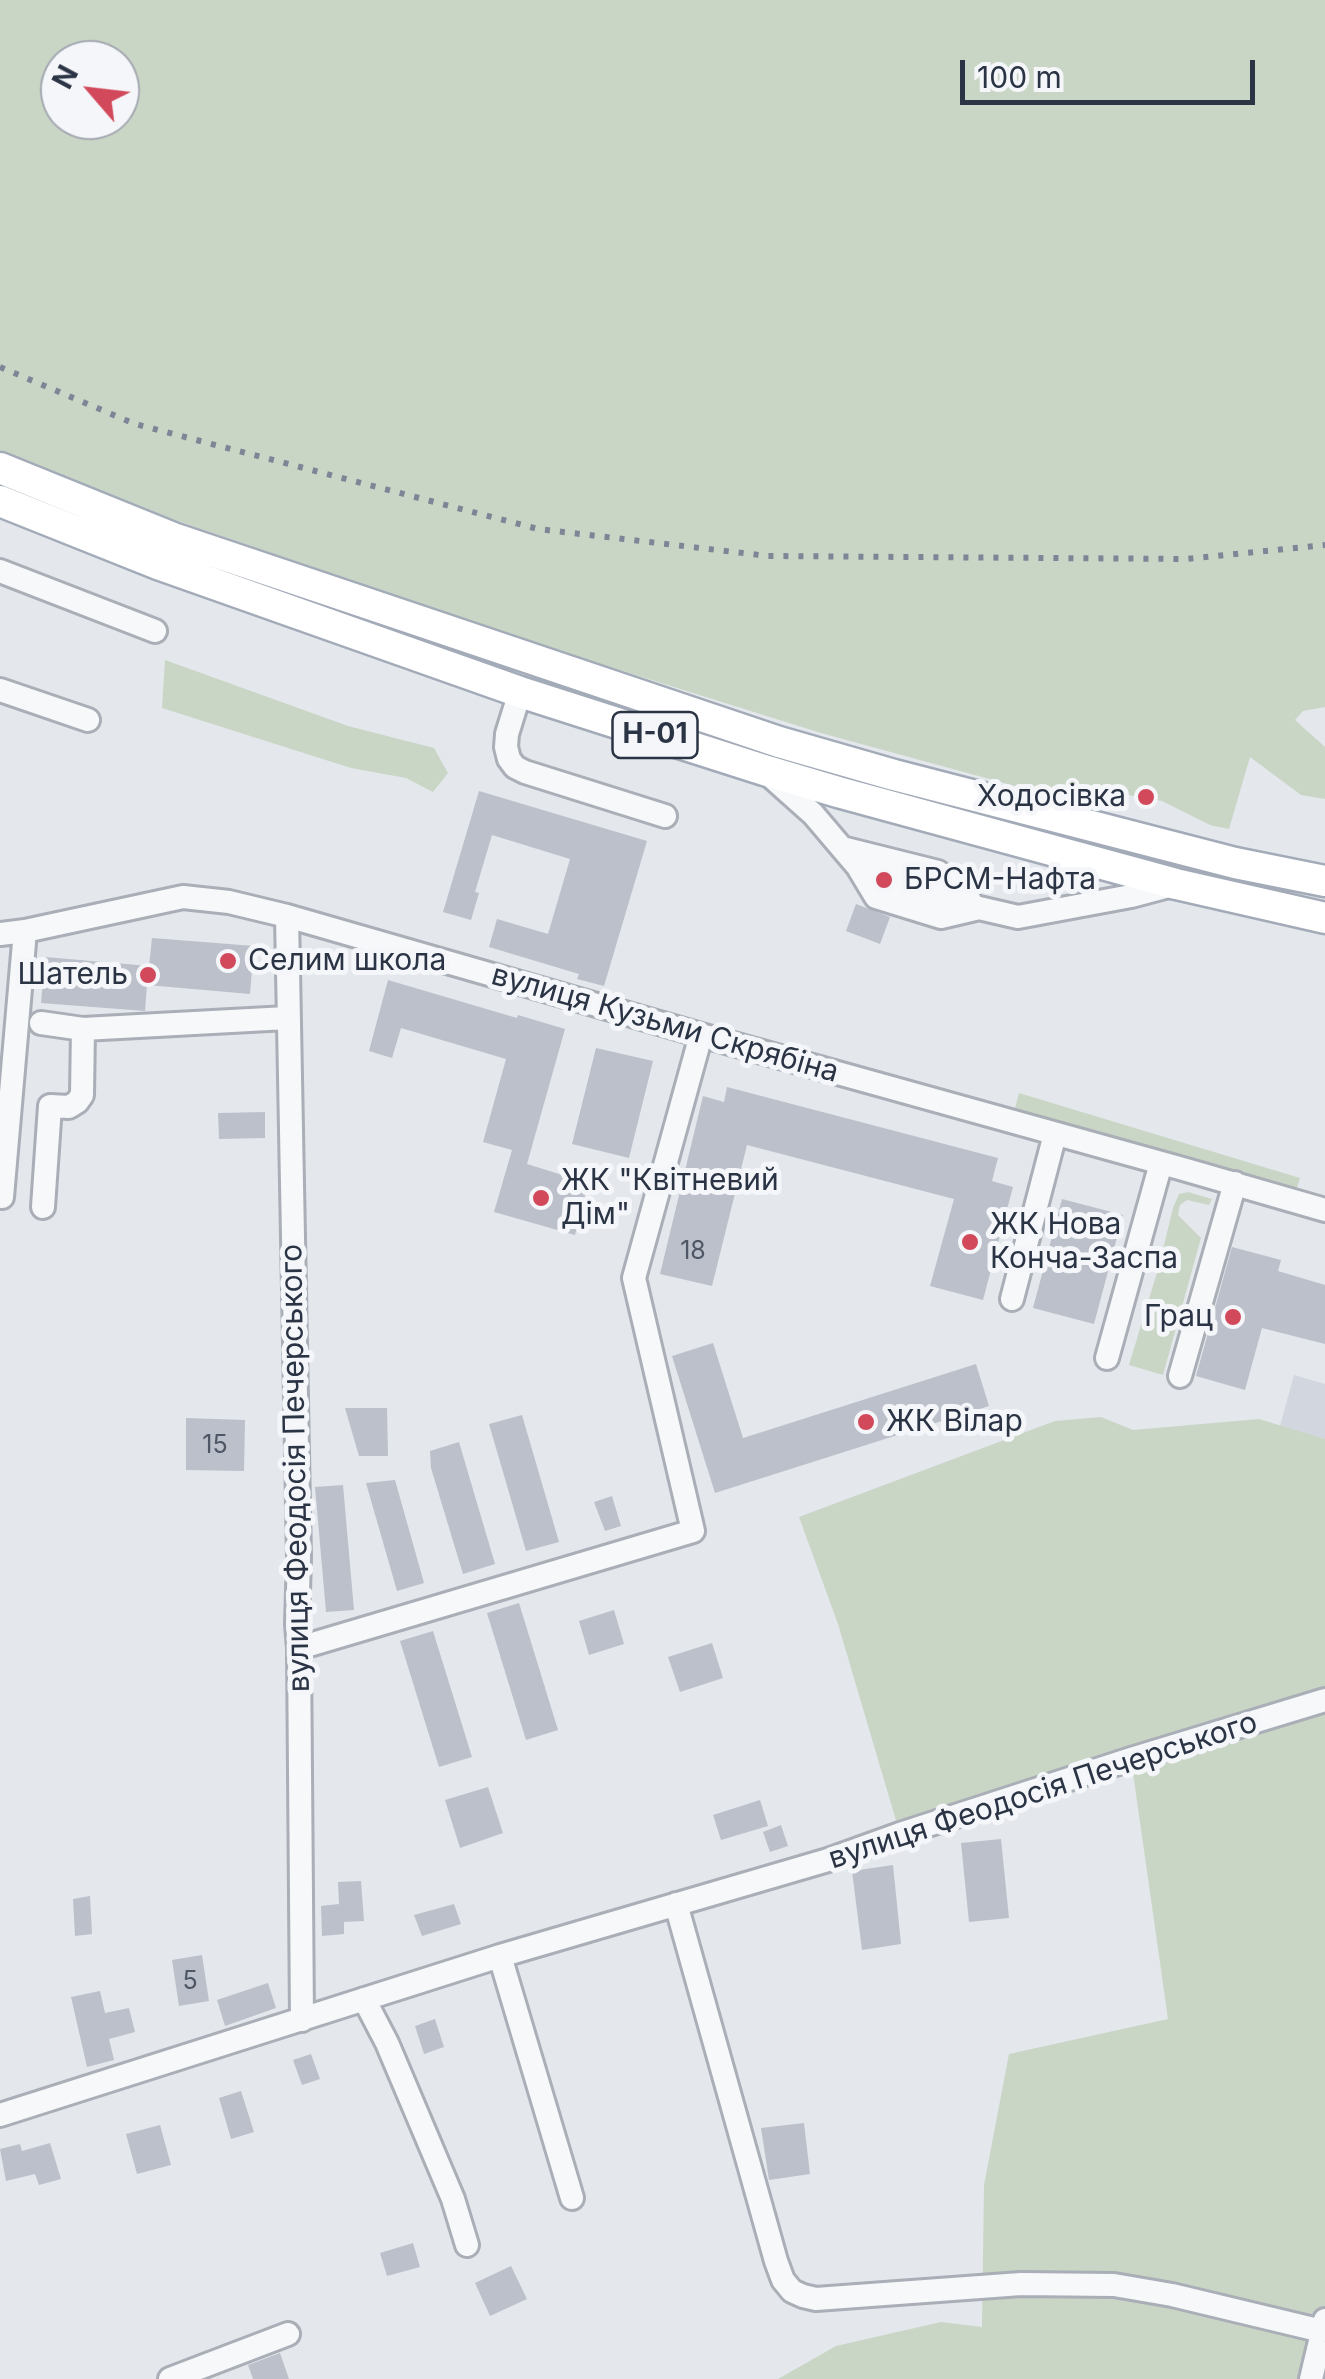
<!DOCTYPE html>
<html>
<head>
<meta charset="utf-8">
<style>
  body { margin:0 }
  #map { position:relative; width:1325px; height:2379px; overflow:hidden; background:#e4e7ec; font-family:Inter,sans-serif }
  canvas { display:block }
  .north { position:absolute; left:40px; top:40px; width:100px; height:100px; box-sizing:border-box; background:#f4f6f9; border:2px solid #a4a8b1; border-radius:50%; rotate:298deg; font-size:28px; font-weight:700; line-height:40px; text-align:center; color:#2b3445 }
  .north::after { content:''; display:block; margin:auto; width:35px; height:45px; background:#d1495b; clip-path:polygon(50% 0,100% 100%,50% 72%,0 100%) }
  .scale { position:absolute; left:960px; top:60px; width:295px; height:45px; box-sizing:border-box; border:5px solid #2b3445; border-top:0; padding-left:12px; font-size:30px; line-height:35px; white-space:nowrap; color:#2b3445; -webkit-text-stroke:8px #f4f6f9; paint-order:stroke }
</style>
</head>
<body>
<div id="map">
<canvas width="1325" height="2379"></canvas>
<div class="north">N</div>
<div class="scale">100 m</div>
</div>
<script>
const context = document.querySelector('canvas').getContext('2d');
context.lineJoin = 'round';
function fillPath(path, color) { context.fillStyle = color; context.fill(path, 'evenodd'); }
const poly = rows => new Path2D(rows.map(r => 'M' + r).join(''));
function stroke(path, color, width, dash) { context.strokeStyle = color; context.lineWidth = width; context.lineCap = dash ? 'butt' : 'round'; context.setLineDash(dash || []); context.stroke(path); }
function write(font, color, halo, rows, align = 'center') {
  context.font = font + ' Inter,sans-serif'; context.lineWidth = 10; context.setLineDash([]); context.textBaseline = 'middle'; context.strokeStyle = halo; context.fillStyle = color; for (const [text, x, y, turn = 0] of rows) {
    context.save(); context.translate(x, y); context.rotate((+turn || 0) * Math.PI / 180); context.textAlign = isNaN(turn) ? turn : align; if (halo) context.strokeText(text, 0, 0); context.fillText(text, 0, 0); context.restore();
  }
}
fillPath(poly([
  [1294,1375,1325,1384,1325,1439,1280,1426]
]), '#d2d6de');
fillPath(poly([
  [0,0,1325,0,1325,707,1303,711,1295,720,1325,747,1325,799,1301,795,1250,757,1229,829,1210,825,1162,801,1128,795,1089,801,1015,786,821,733,549,648,172,519,0,450],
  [60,60,120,60,120,120,60,120],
  [165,660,348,726,434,748,448,773,433,792,406,778,351,768,162,708],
  [1019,1093,1300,1178,1297,1188,1014,1112],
  [1188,1192,1212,1199,1209,1205,1187,1200,1180,1205,1178,1215,1201,1238,1163,1375,1129,1365,1159,1266,1173,1208,1179,1194],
  [1101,1417,1133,1430,1259,1419,1325,1439,1325,2379,778,2379,836,2346,941,2322,982,2327,984,2185,1009,2054,1168,2019,1131,1759,900,1834,838,1624,799,1517,1055,1421]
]), '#c9d6c5');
fillPath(poly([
  [479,791,647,841,604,986,577,979,579,974,489,947,497,919,548,934,570,859,492,835,475,892,479,893,471,920,443,912],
  [856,904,890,917,880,944,846,931],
  [152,938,254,946,250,994,147,985,145,1011,41,1003,45,957,149,966],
  [388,980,517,1018,518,1015,565,1029,527,1164,588,1183,575,1235,494,1212,512,1150,483,1142,506,1059,401,1028,392,1058,369,1051],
  [596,1048,653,1061,629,1158,572,1144],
  [727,1087,998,1158,992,1181,1013,1187,983,1300,930,1286,954,1199,747,1145,712,1286,660,1274,703,1096,724,1102],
  [265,1112,265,1138,219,1139,218,1113],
  [1062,1199,1123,1215,1094,1324,1033,1308],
  [1232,1247,1281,1260,1278,1271,1325,1285,1325,1344,1262,1328,1245,1390,1196,1376],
  [713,1343,743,1438,976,1364,989,1406,715,1493,672,1356],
  [345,1408,387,1408,388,1456,359,1456],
  [522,1415,559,1542,526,1551,489,1424],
  [186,1418,245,1420,244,1471,186,1470],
  [459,1442,495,1564,463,1574,431,1468,430,1451],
  [395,1480,424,1583,397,1591,366,1483],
  [343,1485,354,1610,326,1612,315,1487],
  [612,1496,621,1526,605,1531,594,1502],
  [519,1603,558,1730,526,1740,487,1613],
  [614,1610,624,1644,589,1655,579,1621],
  [433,1631,472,1757,439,1767,400,1641],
  [712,1643,723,1678,680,1692,668,1657],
  [488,1787,503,1833,460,1848,445,1800],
  [760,1800,768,1826,721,1840,713,1815],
  [781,1825,788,1846,770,1852,763,1832],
  [1001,1839,1009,1918,969,1922,961,1843],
  [893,1865,901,1944,862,1950,852,1871],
  [361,1881,364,1921,344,1922,344,1934,322,1936,321,1906,339,1904,338,1882],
  [90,1896,92,1934,75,1936,73,1899],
  [454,1904,461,1924,422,1936,414,1915],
  [202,1955,209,2001,179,2006,172,1960],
  [268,1983,276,2008,225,2026,217,2000],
  [100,1991,105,2013,129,2008,135,2032,109,2039,114,2060,87,2067,71,1997],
  [435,2019,444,2047,424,2054,415,2026],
  [311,2054,320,2079,302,2085,293,2060],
  [241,2091,254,2132,231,2139,219,2098],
  [804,2123,810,2174,769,2180,761,2128],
  [160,2125,171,2165,137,2174,126,2134],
  [50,2143,61,2179,39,2185,35,2174,6,2181,0,2149,20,2144,22,2151],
  [413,2243,420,2267,387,2276,380,2253],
  [511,2266,527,2299,490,2316,475,2283],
  [280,2353,289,2379,253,2379,248,2365]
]), '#bbc0ca');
const minor = poly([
  [0,571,155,631],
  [0,690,88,720],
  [520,692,507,734,506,747,509,759,515,767,525,772,665,816],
  [767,773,813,814,858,867,902,885,979,908,1018,917,1131,896,1176,884],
  [846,849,938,872,970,901],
  [858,867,876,897,941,917,975,909],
  [287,916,299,1558,297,1624,299,1648,302,2020],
  [0,934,25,931,183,897,229,902,287,916,701,1035,1183,1169,1325,1210],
  [41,1023,83,1029,287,1018],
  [2,1197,25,931],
  [43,1207,50,1106,69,1107,77,1102,82,1095,83,1029],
  [1012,1299,1055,1134],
  [1107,1358,1161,1163],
  [1180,1376,1235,1183],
  [299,1648,693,1531,634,1278,701,1035],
  [676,1904,776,2261,783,2280,792,2291,803,2296,816,2299,1021,2284,1114,2285,1172,2295,1322,2331],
  [500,1956,572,2198],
  [364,1999,387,2043,453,2199,467,2245],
  [0,2115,500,1956,828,1860,900,1834,1131,1759,1325,1700],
  [170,2379,288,2334],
  [1311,2379,1325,2320]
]);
const major = poly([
  [0,468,173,538,779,742,894,775,1235,863,1325,881],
  [0,501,158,564,520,692,764,770,838,792,1176,884,1325,918]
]);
stroke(minor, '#a9aeb7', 28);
stroke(major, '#a3abb8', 35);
stroke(minor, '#f7f8fa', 22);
stroke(major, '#fff', 30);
stroke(poly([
  [0,367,135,424,538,529,768,556,1186,559,1325,545]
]), '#7d8696', 6, [5, 10]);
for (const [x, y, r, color] of [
  [1146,797,10,"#d1495b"],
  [884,880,10,"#d1495b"],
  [228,961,10,"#d1495b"],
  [148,975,10,"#d1495b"],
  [541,1198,10,"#d1495b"],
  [970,1242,10,"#d1495b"],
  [1233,1317,10,"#d1495b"],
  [866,1422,10,"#d1495b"]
]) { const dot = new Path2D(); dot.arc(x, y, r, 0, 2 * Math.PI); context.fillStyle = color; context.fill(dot); stroke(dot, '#f4f6f9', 4); }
write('25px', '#4f5766', null, [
  ["18",693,1251],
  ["15",215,1445],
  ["5",190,1981]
]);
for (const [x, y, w] of [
  [655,735,85]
]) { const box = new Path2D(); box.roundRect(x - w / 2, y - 23, w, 46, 8); context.fillStyle = '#f4f6f9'; context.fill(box); stroke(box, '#2b3445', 2.5); }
write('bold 28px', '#2b3445', null, [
  ["Н-01",655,735]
]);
write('30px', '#2b3445', '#f4f6f9', [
  ["Ходосівка",1126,797,"right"],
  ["БРСМ-Нафта",904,880],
  ["Селим школа",248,961],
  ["Шатель",128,975,"right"],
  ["ЖК \"Квітневий",561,1181],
  ["Дім\"",561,1215],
  ["ЖК Нова",990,1225],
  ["Конча-Заспа",990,1259],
  ["Грац",1213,1317,"right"],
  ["ЖК Вілар",886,1422]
], 'left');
write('30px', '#2b3445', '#f4f6f9', [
  ["вулиця Кузьми Скрябіна",665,1024,16],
  ["вулиця Феодосія Печерського",296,1468,-91],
  ["вулиця Феодосія Печерського",1043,1791,-18]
]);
</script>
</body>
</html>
